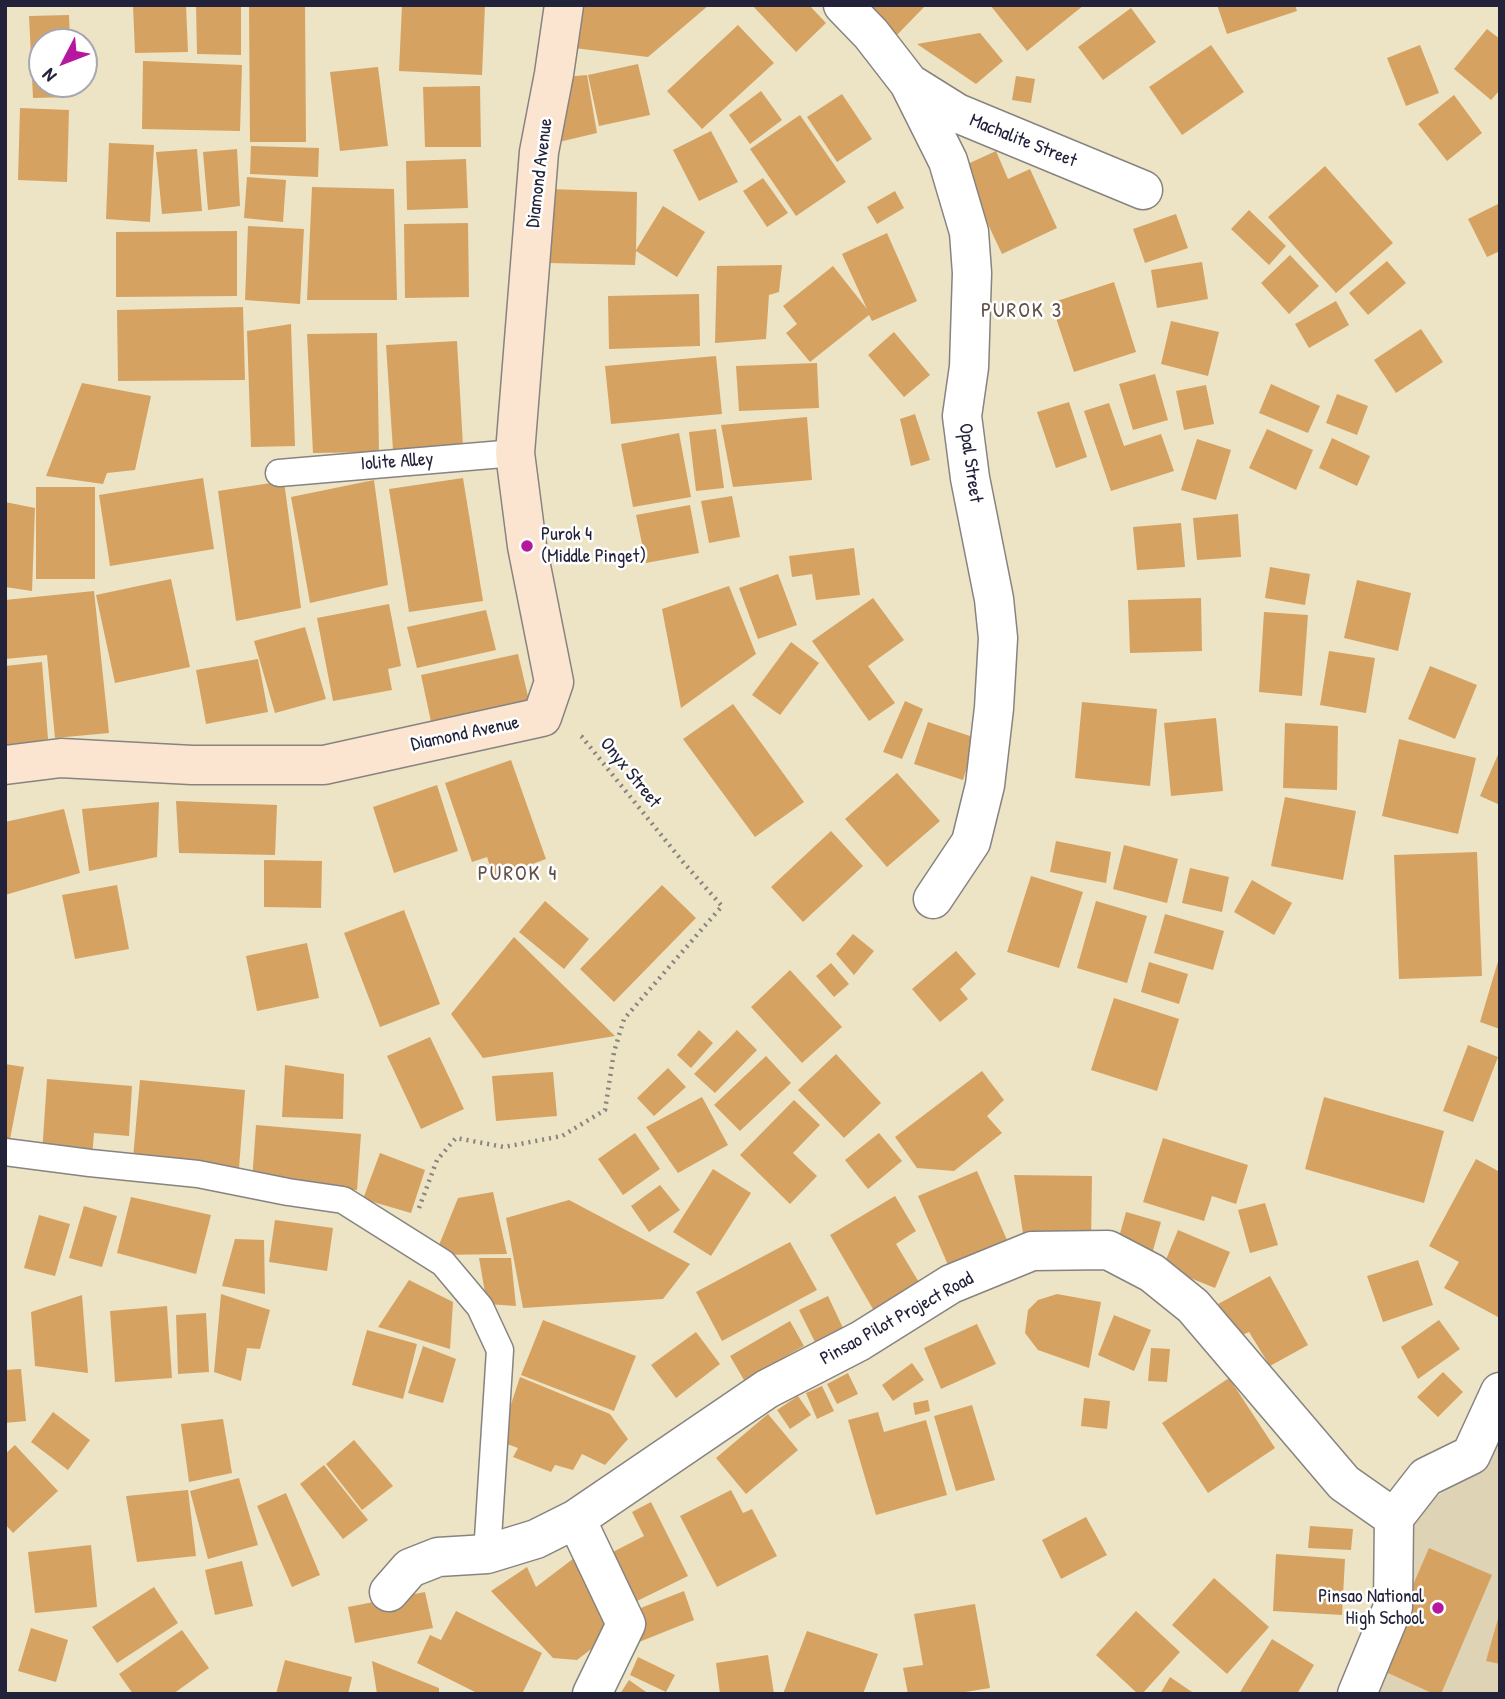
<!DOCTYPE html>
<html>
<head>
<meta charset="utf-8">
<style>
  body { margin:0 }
  #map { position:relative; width:1505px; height:1699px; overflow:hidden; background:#ece4c4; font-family:"Patrick Hand",sans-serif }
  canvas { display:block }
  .frame { position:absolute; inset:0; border:7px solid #22223b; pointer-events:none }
  .north { position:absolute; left:28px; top:28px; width:70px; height:70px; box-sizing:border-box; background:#fff; border:2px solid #a7a7b1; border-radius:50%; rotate:228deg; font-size:19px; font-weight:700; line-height:28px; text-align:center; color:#22223b }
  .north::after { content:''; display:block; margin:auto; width:24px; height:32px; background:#b5179e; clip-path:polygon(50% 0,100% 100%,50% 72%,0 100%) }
</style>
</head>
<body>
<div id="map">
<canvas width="1505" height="1699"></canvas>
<div class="frame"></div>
<div class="north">N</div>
</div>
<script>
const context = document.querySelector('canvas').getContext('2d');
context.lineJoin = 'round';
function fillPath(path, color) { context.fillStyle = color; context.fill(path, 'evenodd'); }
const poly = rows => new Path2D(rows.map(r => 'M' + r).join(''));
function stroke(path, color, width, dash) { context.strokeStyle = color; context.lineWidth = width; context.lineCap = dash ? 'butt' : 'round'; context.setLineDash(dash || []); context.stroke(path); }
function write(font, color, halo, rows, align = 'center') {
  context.font = font + ' "Patrick Hand",sans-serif'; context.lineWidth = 5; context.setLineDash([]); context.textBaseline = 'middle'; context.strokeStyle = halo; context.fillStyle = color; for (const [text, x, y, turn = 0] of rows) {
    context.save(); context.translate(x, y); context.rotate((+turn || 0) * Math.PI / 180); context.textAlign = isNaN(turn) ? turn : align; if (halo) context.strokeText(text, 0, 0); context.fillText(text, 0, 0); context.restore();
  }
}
fillPath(poly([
  [1500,1416,1500,1694,1351,1694,1400,1523,1446,1490]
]), '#ded3b5');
fillPath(poly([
  [133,5,186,5,188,52,135,53],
  [196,5,241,5,241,55,197,54],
  [249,5,305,5,306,142,250,142],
  [402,5,485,5,482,75,399,71],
  [579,5,709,5,648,57,574,48],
  [752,5,809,5,826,23,796,52],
  [865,5,926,5,896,36],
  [990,5,1084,5,1027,51],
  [1217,5,1295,5,1297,11,1227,34],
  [1131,8,1156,42,1103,80,1078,47],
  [69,15,70,42,42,42,42,84,72,84,73,97,33,98,29,16],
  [738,25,774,63,702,129,667,91],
  [1487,29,1500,39,1500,90,1491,100,1454,69],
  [980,33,1003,61,976,84,917,44],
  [1211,45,1244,92,1182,135,1149,87],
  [1420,45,1439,93,1406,106,1387,58],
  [143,61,242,65,240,131,142,129],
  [638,64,650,115,599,126,588,75],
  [378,67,388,146,340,151,330,72],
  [587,75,597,133,559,142,565,77],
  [1016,76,1035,79,1031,103,1012,100],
  [480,86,481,147,425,147,423,87],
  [761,91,782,120,750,144,729,115],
  [842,94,872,139,837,162,807,117],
  [1454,95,1482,133,1447,161,1418,124],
  [20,108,69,110,67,182,18,180],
  [800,115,846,182,796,216,750,149],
  [711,131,738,182,699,201,673,150],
  [109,143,154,145,150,222,106,219],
  [251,146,319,148,318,177,250,174],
  [197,149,202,211,162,214,156,152],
  [237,149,240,206,208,210,203,152],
  [996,151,1008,179,1030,169,1057,228,1002,254,961,167],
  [466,159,468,208,407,210,406,161],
  [1325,166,1393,243,1336,293,1268,217],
  [247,177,286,180,283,222,244,218],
  [763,178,788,213,767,227,743,191],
  [312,187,394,189,397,300,307,300],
  [549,189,637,192,636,250,663,206,705,232,677,277,636,251,635,265,548,263],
  [895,191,904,208,877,224,867,207],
  [1500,203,1500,251,1487,257,1468,219],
  [1249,210,1286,246,1269,265,1231,229],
  [1176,214,1188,248,1145,263,1133,229],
  [468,223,469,297,405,298,404,224],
  [248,226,304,229,300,304,245,300],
  [237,231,237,296,116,297,116,232],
  [887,233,917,301,872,321,869,315,810,362,786,333,797,324,783,306,833,266,867,309,842,254],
  [1290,255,1319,286,1289,314,1261,283],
  [1387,261,1406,283,1368,315,1349,293],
  [1202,262,1208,299,1157,308,1151,270],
  [782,265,779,292,769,295,766,339,715,343,717,266],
  [1114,282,1136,352,1074,372,1051,303],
  [699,294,700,346,609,349,608,296],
  [1336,301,1349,325,1309,348,1295,324],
  [243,307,245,380,118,381,117,310],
  [1171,321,1219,332,1208,376,1161,364],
  [291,324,295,446,251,447,247,331],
  [1421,329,1443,362,1396,393,1374,360],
  [894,332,930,375,904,397,868,355],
  [377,333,379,452,313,453,307,334],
  [457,341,463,446,393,450,386,345],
  [716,356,722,414,611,424,605,366],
  [817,363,819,408,739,411,736,366],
  [1155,374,1168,420,1133,430,1119,384],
  [82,383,151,396,135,470,107,473,103,484,46,476],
  [1271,384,1320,406,1308,433,1259,413],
  [1206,385,1214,424,1184,430,1176,391],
  [1337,394,1368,406,1357,435,1326,423],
  [1069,402,1087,457,1056,468,1037,412],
  [1109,403,1124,446,1161,434,1174,471,1111,491,1084,411],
  [915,414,930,460,911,466,900,419],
  [807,417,812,480,733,487,721,425],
  [716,429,724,488,696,491,689,432],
  [1267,429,1313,450,1296,490,1249,468],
  [679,433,691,497,633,507,621,444],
  [1332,438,1370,456,1357,486,1319,468],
  [1197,439,1231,450,1216,500,1181,490],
  [203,478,214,549,110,566,99,495],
  [463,478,483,601,409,612,389,489],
  [374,480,388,585,310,603,291,497],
  [284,481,301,608,236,621,218,491],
  [36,487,95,487,95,579,36,579],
  [732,496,740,537,709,543,701,501],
  [5,502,35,508,32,591,5,587],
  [690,505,699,553,646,563,636,515],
  [1238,514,1241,557,1197,560,1193,518],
  [1181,523,1185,567,1137,570,1133,527],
  [854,548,860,595,816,600,812,574,792,577,789,556],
  [1270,567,1310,574,1305,605,1265,598],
  [778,574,797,625,758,639,739,588],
  [171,579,190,667,115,683,96,595],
  [1357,580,1411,593,1398,651,1344,638],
  [729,586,756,654,681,708,662,609],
  [94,591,109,733,55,738,47,655,5,659,5,600],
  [873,598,904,640,868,666,895,703,869,721,812,641],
  [1201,598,1202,651,1130,653,1128,600],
  [389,604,401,666,388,669,392,690,333,701,317,618],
  [486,610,496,650,417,668,407,627],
  [1264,612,1308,615,1302,696,1259,692],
  [305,627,326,699,275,713,254,641],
  [791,642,819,663,780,715,752,695],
  [1329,651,1375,658,1366,713,1320,705],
  [518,654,531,709,433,731,421,675],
  [258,659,268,712,206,724,196,670],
  [42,662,48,739,5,747,5,666],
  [1430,666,1477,685,1455,739,1408,719],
  [905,701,923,709,902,759,883,752],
  [1082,702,1157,709,1150,786,1075,778],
  [733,704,804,802,755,837,683,739],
  [1216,718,1223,791,1171,796,1164,723],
  [928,722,976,738,963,780,914,764],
  [1285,723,1338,726,1337,790,1283,788],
  [1399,739,1476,758,1458,834,1382,816],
  [1500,750,1500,805,1480,796],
  [511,760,546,859,494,878,487,857,472,862,445,783],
  [897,773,940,821,887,867,845,819],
  [437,785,458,851,394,873,373,807],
  [1285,797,1356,811,1343,880,1271,866],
  [176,801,277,805,275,855,179,853],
  [159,802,157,857,89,871,82,809],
  [64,809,80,873,5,895,5,822],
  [831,831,863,866,803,922,771,887],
  [1056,841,1111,852,1106,883,1050,872],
  [1124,845,1178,859,1167,903,1113,889],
  [1477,852,1482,976,1399,979,1394,855],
  [264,860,322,861,321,908,264,907],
  [1190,868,1229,877,1222,912,1182,903],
  [1031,876,1083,892,1059,968,1007,952],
  [1252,880,1292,903,1274,935,1234,912],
  [117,885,129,949,75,959,62,895],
  [662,885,696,918,614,1002,580,969],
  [545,901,589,939,564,969,519,932],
  [1096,901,1147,916,1127,983,1077,968],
  [404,910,440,1004,380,1027,344,933],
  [1165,914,1224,931,1213,970,1154,953],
  [853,934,874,951,854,975,836,954],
  [514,937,615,1036,483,1058,451,1014],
  [307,943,319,998,257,1011,246,956],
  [956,951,976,974,960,989,968,999,940,1022,912,989],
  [1499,958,1500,958,1500,1029,1480,1022],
  [1149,962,1188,974,1179,1004,1141,992],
  [831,963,849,984,834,997,816,976],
  [790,970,842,1027,802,1063,751,1007],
  [1114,998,1179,1019,1157,1091,1091,1070],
  [699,1030,713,1043,691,1068,677,1055],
  [737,1030,757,1050,715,1093,694,1074],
  [430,1037,464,1109,421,1129,387,1056],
  [1468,1045,1498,1057,1473,1122,1443,1111],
  [836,1054,881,1103,844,1138,798,1090],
  [766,1056,791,1083,740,1131,714,1105],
  [5,1064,24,1067,9,1144,5,1143],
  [285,1065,344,1074,343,1119,282,1117],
  [668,1068,686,1087,654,1116,637,1098],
  [982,1071,1004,1100,987,1116,1002,1133,954,1171,917,1168,895,1137],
  [553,1072,557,1116,496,1121,492,1076],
  [47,1079,132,1086,129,1136,94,1133,92,1158,42,1154],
  [140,1080,245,1090,239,1168,133,1158],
  [702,1097,728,1145,678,1173,646,1127],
  [1324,1097,1444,1131,1424,1203,1305,1169],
  [794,1100,820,1125,793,1153,817,1176,790,1204,740,1155],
  [256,1125,361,1134,357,1190,252,1181],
  [635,1133,660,1169,623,1195,598,1159],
  [879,1133,902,1161,868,1189,845,1160],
  [1163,1138,1248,1165,1236,1204,1212,1196,1204,1221,1143,1202],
  [380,1153,425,1170,411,1213,363,1199],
  [1476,1159,1500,1172,1500,1318,1444,1288,1459,1262,1429,1246],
  [713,1169,751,1193,711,1256,673,1232],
  [977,1171,1014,1256,955,1281,918,1196],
  [1014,1175,1092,1176,1091,1242,1024,1240],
  [660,1185,680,1210,649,1232,631,1206],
  [493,1192,507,1254,435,1255,458,1198],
  [895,1196,916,1231,896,1244,923,1289,877,1316,830,1235],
  [131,1197,211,1215,196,1274,117,1253],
  [569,1200,690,1264,663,1299,523,1308,506,1218],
  [1265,1203,1278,1245,1250,1253,1238,1210],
  [84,1206,117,1216,102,1267,69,1258],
  [1126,1212,1161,1222,1152,1254,1117,1244],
  [39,1215,70,1224,55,1276,24,1268],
  [275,1220,333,1228,327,1271,269,1262],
  [1178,1230,1230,1252,1215,1288,1163,1267],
  [235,1239,264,1240,265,1294,222,1286],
  [790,1242,817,1290,722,1341,696,1292],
  [479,1258,511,1258,516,1306,487,1304],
  [1418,1260,1433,1305,1383,1322,1367,1276],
  [1270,1276,1308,1345,1270,1366,1249,1332,1236,1338,1218,1304],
  [409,1280,453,1302,450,1349,378,1327],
  [221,1294,270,1310,260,1349,247,1348,241,1381,214,1372],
  [1057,1294,1101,1302,1089,1368,1038,1350,1025,1333,1028,1310,1038,1300],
  [82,1295,88,1373,35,1366,31,1312],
  [828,1296,843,1328,815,1342,799,1310],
  [167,1306,172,1378,115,1382,110,1311],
  [206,1313,209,1372,178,1374,176,1315],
  [1114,1315,1151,1330,1134,1371,1098,1355],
  [543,1320,636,1356,614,1411,521,1375],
  [1439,1320,1460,1349,1418,1379,1401,1347],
  [790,1321,804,1346,744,1380,730,1356],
  [977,1324,996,1364,941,1389,924,1348],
  [367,1330,417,1344,403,1399,352,1385],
  [696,1332,720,1364,676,1398,651,1365],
  [423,1346,456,1359,443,1403,408,1393],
  [1151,1348,1170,1349,1167,1382,1148,1381],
  [912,1363,924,1380,893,1401,882,1385],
  [21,1369,26,1421,5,1423,5,1370],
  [1443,1372,1463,1392,1438,1417,1417,1397],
  [848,1373,858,1394,837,1404,827,1384],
  [520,1377,610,1414,628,1439,605,1465,582,1454,573,1470,555,1465,551,1472,513,1457,518,1448,499,1441],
  [1229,1378,1275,1448,1208,1493,1162,1423],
  [822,1386,834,1411,817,1419,806,1393],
  [798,1396,811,1415,790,1429,777,1410],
  [1084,1398,1110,1401,1107,1429,1081,1426],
  [928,1400,930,1411,915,1415,913,1403],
  [972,1405,995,1480,956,1491,934,1416],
  [53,1412,90,1440,68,1470,31,1442],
  [878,1412,884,1432,926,1420,947,1495,876,1515,848,1420],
  [768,1414,798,1450,746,1494,716,1458],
  [223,1419,232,1473,189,1482,181,1424],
  [354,1440,393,1486,362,1510,326,1464],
  [15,1445,58,1491,13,1533,5,1524,5,1454],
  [324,1465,368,1520,343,1539,300,1484],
  [239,1478,258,1545,208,1559,190,1491],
  [188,1490,196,1556,137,1562,126,1496],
  [731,1490,743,1513,752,1509,777,1556,717,1587,680,1516],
  [286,1493,320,1575,292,1587,257,1506],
  [651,1502,688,1576,629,1605,605,1556,644,1536,632,1512],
  [1086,1517,1107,1555,1061,1579,1042,1540],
  [1310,1526,1353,1529,1351,1550,1308,1548],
  [91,1545,97,1607,35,1613,28,1552],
  [1429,1548,1492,1575,1441,1694,1434,1694,1377,1668],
  [582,1552,621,1626,577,1660,553,1658,491,1591,527,1567,536,1587],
  [1276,1554,1345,1559,1342,1615,1273,1611],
  [242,1561,253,1606,215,1615,205,1570],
  [1214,1578,1269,1627,1227,1674,1172,1625],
  [154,1587,178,1623,117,1663,92,1627],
  [684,1591,694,1620,639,1642,628,1613],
  [425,1592,433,1628,355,1643,348,1607],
  [975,1604,990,1688,953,1694,908,1694,903,1668,923,1665,914,1614],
  [456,1611,542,1653,522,1694,479,1694,417,1663,430,1635,441,1640],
  [1136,1611,1180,1652,1142,1694,1138,1694,1096,1655],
  [1499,1615,1500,1615,1500,1664,1486,1661],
  [31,1628,68,1640,56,1682,18,1671],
  [182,1630,209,1668,173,1694,133,1694,119,1674],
  [807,1631,878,1654,863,1694,783,1694],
  [1272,1639,1314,1665,1297,1694,1239,1694],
  [768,1655,774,1694,720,1694,716,1663],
  [638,1657,675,1675,666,1692,630,1675],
  [285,1660,352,1677,348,1694,276,1694],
  [372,1661,439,1688,439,1694,377,1694],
  [1170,1677,1195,1694,1160,1694],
  [629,1680,649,1694,620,1694]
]), '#d6a262');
const lane = poly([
  [279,473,515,453],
  [5,1152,90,1163,198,1174,288,1192,343,1200,443,1263,480,1307,500,1350,487,1554]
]);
const street = poly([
  [843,5,871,34,909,83,948,161,969,232,972,273,969,367,962,416,970,478,994,599,998,638,994,708,985,785,971,842,933,899],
  [909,83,957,113,1143,190],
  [1394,1518,1426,1477,1471,1455,1500,1392],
  [576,1519,626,1624,592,1694],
  [389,1592,410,1568,438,1557,487,1554,536,1539,576,1519,767,1389,860,1341,951,1284,1032,1251,1108,1250,1152,1273,1193,1306,1344,1483,1394,1518],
  [1357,1694,1393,1607,1394,1518]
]);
const secondary = poly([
  [5,765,61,758,192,765,324,765,542,717,554,682,527,546,515,453,539,152,554,74,564,5]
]);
stroke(lane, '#878380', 29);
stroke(street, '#878380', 41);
stroke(secondary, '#878380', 41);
stroke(poly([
  [419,1208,437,1160,456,1138,504,1147,562,1136,605,1110,614,1052,624,1019,722,906,683,862,582,737,577,734]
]), '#878380', 4.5, [2, 5]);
stroke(lane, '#fff', 26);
stroke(street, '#fff', 38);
stroke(secondary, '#fce5d0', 38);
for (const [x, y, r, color] of [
  [527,546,7,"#b5179e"],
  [1438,1608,7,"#b5179e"]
]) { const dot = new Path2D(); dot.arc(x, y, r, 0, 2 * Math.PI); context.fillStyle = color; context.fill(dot); stroke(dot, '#fff', 2.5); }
write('19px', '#22223b', '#fff', [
  ["Machalite Street",1023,141,22],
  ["Diamond Avenue",540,173,-83],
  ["Iolite Alley",397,462,-4],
  ["Opal Street",970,463,82],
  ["Diamond Avenue",465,734,-12],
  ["Onyx Street",630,773,51],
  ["Pinsao Pilot Project Road",897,1319,-29]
]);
write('19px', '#22223b', '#fff', [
  ["Purok 4",541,535],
  ["(Middle Pinget)",541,557],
  ["Pinsao National",1424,1597,"right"],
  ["High School",1424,1619,"right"]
], 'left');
context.letterSpacing = '2px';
write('21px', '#614f49', '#fff', [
  ["PUROK 3",1022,311],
  ["PUROK 4",518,874]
]);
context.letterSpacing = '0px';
</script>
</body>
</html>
